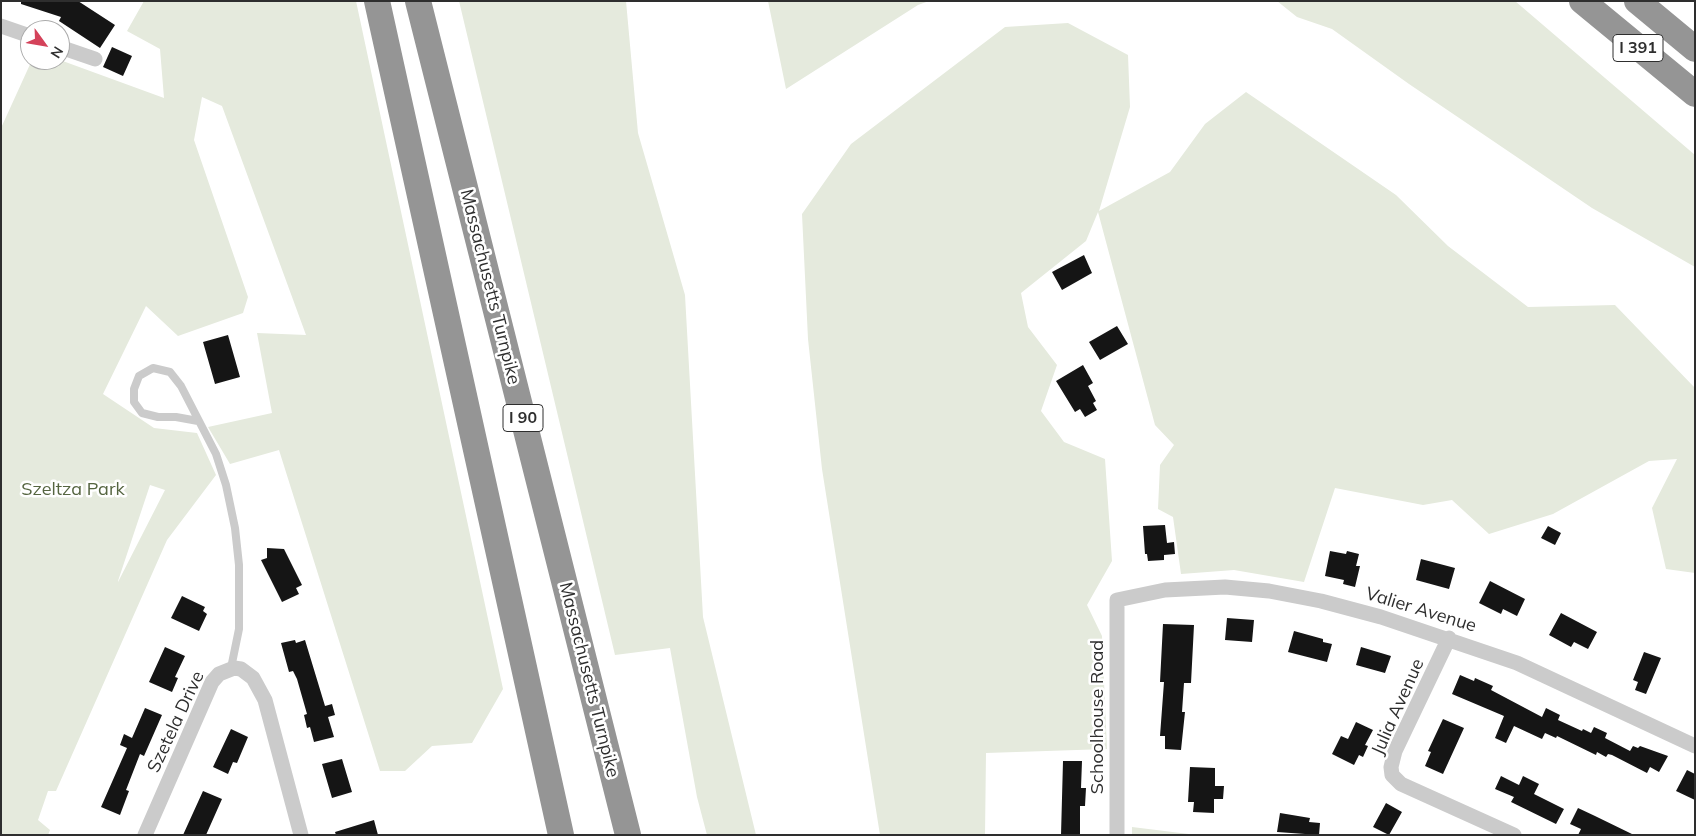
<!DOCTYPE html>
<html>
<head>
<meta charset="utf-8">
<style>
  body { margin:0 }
  #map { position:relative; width:1696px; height:836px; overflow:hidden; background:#fff; font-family:Mulish,sans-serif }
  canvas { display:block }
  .frame { position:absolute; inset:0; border:2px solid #2e2e2e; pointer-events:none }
  .north { position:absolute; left:20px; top:20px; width:50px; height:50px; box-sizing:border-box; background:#fff; border:1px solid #ababab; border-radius:50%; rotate:122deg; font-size:14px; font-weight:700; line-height:20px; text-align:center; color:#2e2e2e }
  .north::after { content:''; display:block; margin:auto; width:18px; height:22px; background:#d4425a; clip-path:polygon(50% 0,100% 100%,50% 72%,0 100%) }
</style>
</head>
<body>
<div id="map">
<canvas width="1696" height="836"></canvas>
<div class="frame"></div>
<div class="north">N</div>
</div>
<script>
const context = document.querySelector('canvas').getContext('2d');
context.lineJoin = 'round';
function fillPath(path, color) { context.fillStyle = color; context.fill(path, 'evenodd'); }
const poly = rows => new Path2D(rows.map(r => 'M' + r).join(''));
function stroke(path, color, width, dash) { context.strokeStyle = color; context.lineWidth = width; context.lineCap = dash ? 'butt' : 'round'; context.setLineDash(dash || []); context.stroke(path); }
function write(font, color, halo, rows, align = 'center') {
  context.font = font + ' Mulish,sans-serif'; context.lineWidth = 5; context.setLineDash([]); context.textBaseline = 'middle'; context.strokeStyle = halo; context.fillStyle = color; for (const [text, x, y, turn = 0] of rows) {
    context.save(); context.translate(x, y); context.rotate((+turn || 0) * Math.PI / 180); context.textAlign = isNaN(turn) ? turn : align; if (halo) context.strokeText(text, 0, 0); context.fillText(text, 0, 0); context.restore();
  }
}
fillPath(poly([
  [144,1,356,1,503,689,472,743,432,746,405,771,380,771,279,450,230,464,208,427,272,413,257,333,306,335,222,106,202,97,194,140,248,297,243,313,178,336,146,306,103,394,154,428,197,433,216,475,167,540,56,791,48,791,38,820,50,830,48,835,1,835,1,128,32,60,60,60,164,98,160,49,127,31],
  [150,485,165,490,118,582,118,581],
  [459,1,626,1,638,133,685,295,703,617,756,835,707,835,697,797,670,648,615,655],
  [768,1,929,1,918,5,786,89],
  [1277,1,1515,1,1695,155,1695,267,1592,208,1409,84,1332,29,1297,17],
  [1068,23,1128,55,1130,107,1099,211,1170,172,1205,124,1246,92,1396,195,1448,246,1528,307,1615,305,1695,388,1695,573,1666,569,1652,508,1677,459,1649,461,1553,514,1489,534,1452,500,1423,505,1335,488,1304,582,1234,570,1181,574,1173,517,1158,509,1160,465,1174,445,1155,425,1098,212,1086,241,1021,293,1028,327,1057,365,1041,411,1064,442,1105,459,1112,561,1087,605,1102,636,1107,749,986,753,985,835,880,835,822,469,808,339,802,214,851,144,1005,27],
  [1132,827,1197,835,1132,835]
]), '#e5eadd');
fillPath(poly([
  [21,1,78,1,115,25,100,48,59,21,61,17,21,4],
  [112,47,132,56,123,76,103,67],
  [1084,255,1092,273,1062,290,1052,272],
  [1117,326,1128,344,1100,360,1089,342],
  [228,335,240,377,215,384,203,342],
  [1083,365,1093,383,1088,386,1096,401,1093,403,1097,410,1085,417,1080,409,1075,412,1056,381],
  [1165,525,1167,543,1174,542,1175,554,1164,555,1164,560,1148,561,1147,554,1145,554,1143,526],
  [1548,526,1561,533,1555,545,1541,538],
  [267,548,284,549,302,585,296,588,299,594,282,602,261,560,267,558],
  [1330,551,1346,554,1347,551,1359,554,1356,566,1360,566,1355,587,1343,584,1344,580,1325,576],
  [1421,559,1455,568,1449,589,1416,580],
  [1490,581,1525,599,1517,616,1503,609,1501,614,1479,603],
  [182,596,205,607,203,611,207,614,199,631,171,618],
  [1561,613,1597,632,1588,649,1574,642,1571,647,1549,635],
  [1227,618,1254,620,1252,642,1225,640],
  [1163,624,1194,625,1191,683,1184,683,1182,712,1185,712,1181,750,1165,749,1165,736,1160,736,1164,682,1160,682],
  [1294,631,1323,639,1323,642,1332,644,1327,662,1288,652],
  [295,640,296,643,305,640,325,706,332,704,335,715,328,717,334,737,314,742,310,727,307,728,304,715,307,714,297,679,293,671,289,672,281,643],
  [165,647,185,656,175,677,178,678,172,692,149,682],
  [1361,647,1391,656,1385,673,1356,665],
  [1644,652,1661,658,1646,694,1635,690,1638,682,1633,680],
  [1460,675,1474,681,1475,678,1493,686,1491,690,1542,717,1546,708,1560,715,1558,720,1582,731,1583,729,1591,733,1594,727,1607,733,1605,738,1630,751,1633,746,1638,748,1640,746,1668,756,1659,772,1650,767,1647,773,1612,755,1608,754,1606,757,1597,752,1596,755,1557,736,1556,738,1545,733,1542,739,1514,726,1506,743,1495,738,1504,716,1452,694],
  [145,708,162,715,144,756,140,754,126,790,129,791,120,815,101,807,127,748,120,745,124,734,132,738],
  [1443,719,1464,728,1443,774,1425,766,1431,752,1428,751],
  [1356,722,1373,730,1365,745,1368,746,1363,757,1359,755,1354,765,1332,754,1341,736,1348,739],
  [231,729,248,737,237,763,233,762,228,774,213,767],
  [342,759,352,792,332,798,322,764],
  [1063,761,1082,761,1081,788,1086,788,1085,806,1080,806,1080,835,1061,835],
  [1190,767,1215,768,1215,786,1224,786,1223,799,1214,799,1214,813,1193,812,1194,802,1188,802],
  [1687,770,1695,774,1695,800,1676,791],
  [1501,776,1519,785,1523,776,1539,784,1534,794,1564,809,1556,824,1511,802,1514,797,1495,789],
  [203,791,222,799,206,835,183,835],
  [1386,803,1402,812,1389,835,1373,827],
  [1578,808,1595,816,1634,835,1578,835,1581,829,1570,824],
  [1280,813,1310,818,1309,822,1320,823,1319,835,1277,832],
  [374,820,378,835,336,835,335,832]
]), '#151515');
stroke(poly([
  [198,421,176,417,158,417,142,413,134,402,134,389,139,376,153,368,170,372,181,386,216,454,226,485,235,528,239,565,239,629,231,668]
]), '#cbcbcb', 8);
stroke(poly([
  [1,26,30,36],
  [60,47,95,59],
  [1449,638,1395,751,1391,767,1392,775,1401,784,1514,835],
  [145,835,212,682,219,674,234,668,241,669,253,678,265,700,301,835],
  [1117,835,1117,600,1165,590,1225,587,1269,591,1321,601,1381,617,1517,663,1695,746]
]), '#cbcbcb', 15);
stroke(poly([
  [377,1,561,835],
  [418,1,628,835],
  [1582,1,1695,94],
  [1637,1,1695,49]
]), '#959595', 26);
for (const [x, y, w] of [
  [1638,48,50],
  [523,418,40]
]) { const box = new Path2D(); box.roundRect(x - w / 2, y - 13.5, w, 27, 4); context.fillStyle = '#fff'; context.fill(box); stroke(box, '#2e2e2e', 1); }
write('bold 16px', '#2e2e2e', null, [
  ["I 391",1638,48],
  ["I 90",523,418]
]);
write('18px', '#2e2e2e', '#fff', [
  ["Massachusetts Turnpike",490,287,76],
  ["Valier Avenue",1421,610,17],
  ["Massachusetts Turnpike",589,680,76],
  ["Julia Avenue",1398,707,-66],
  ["Schoolhouse Road",1098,717,-90],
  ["Szetela Drive",176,722,-65]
]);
write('18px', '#556540', '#fff', [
  ["Szeltza Park",73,490]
]);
</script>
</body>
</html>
